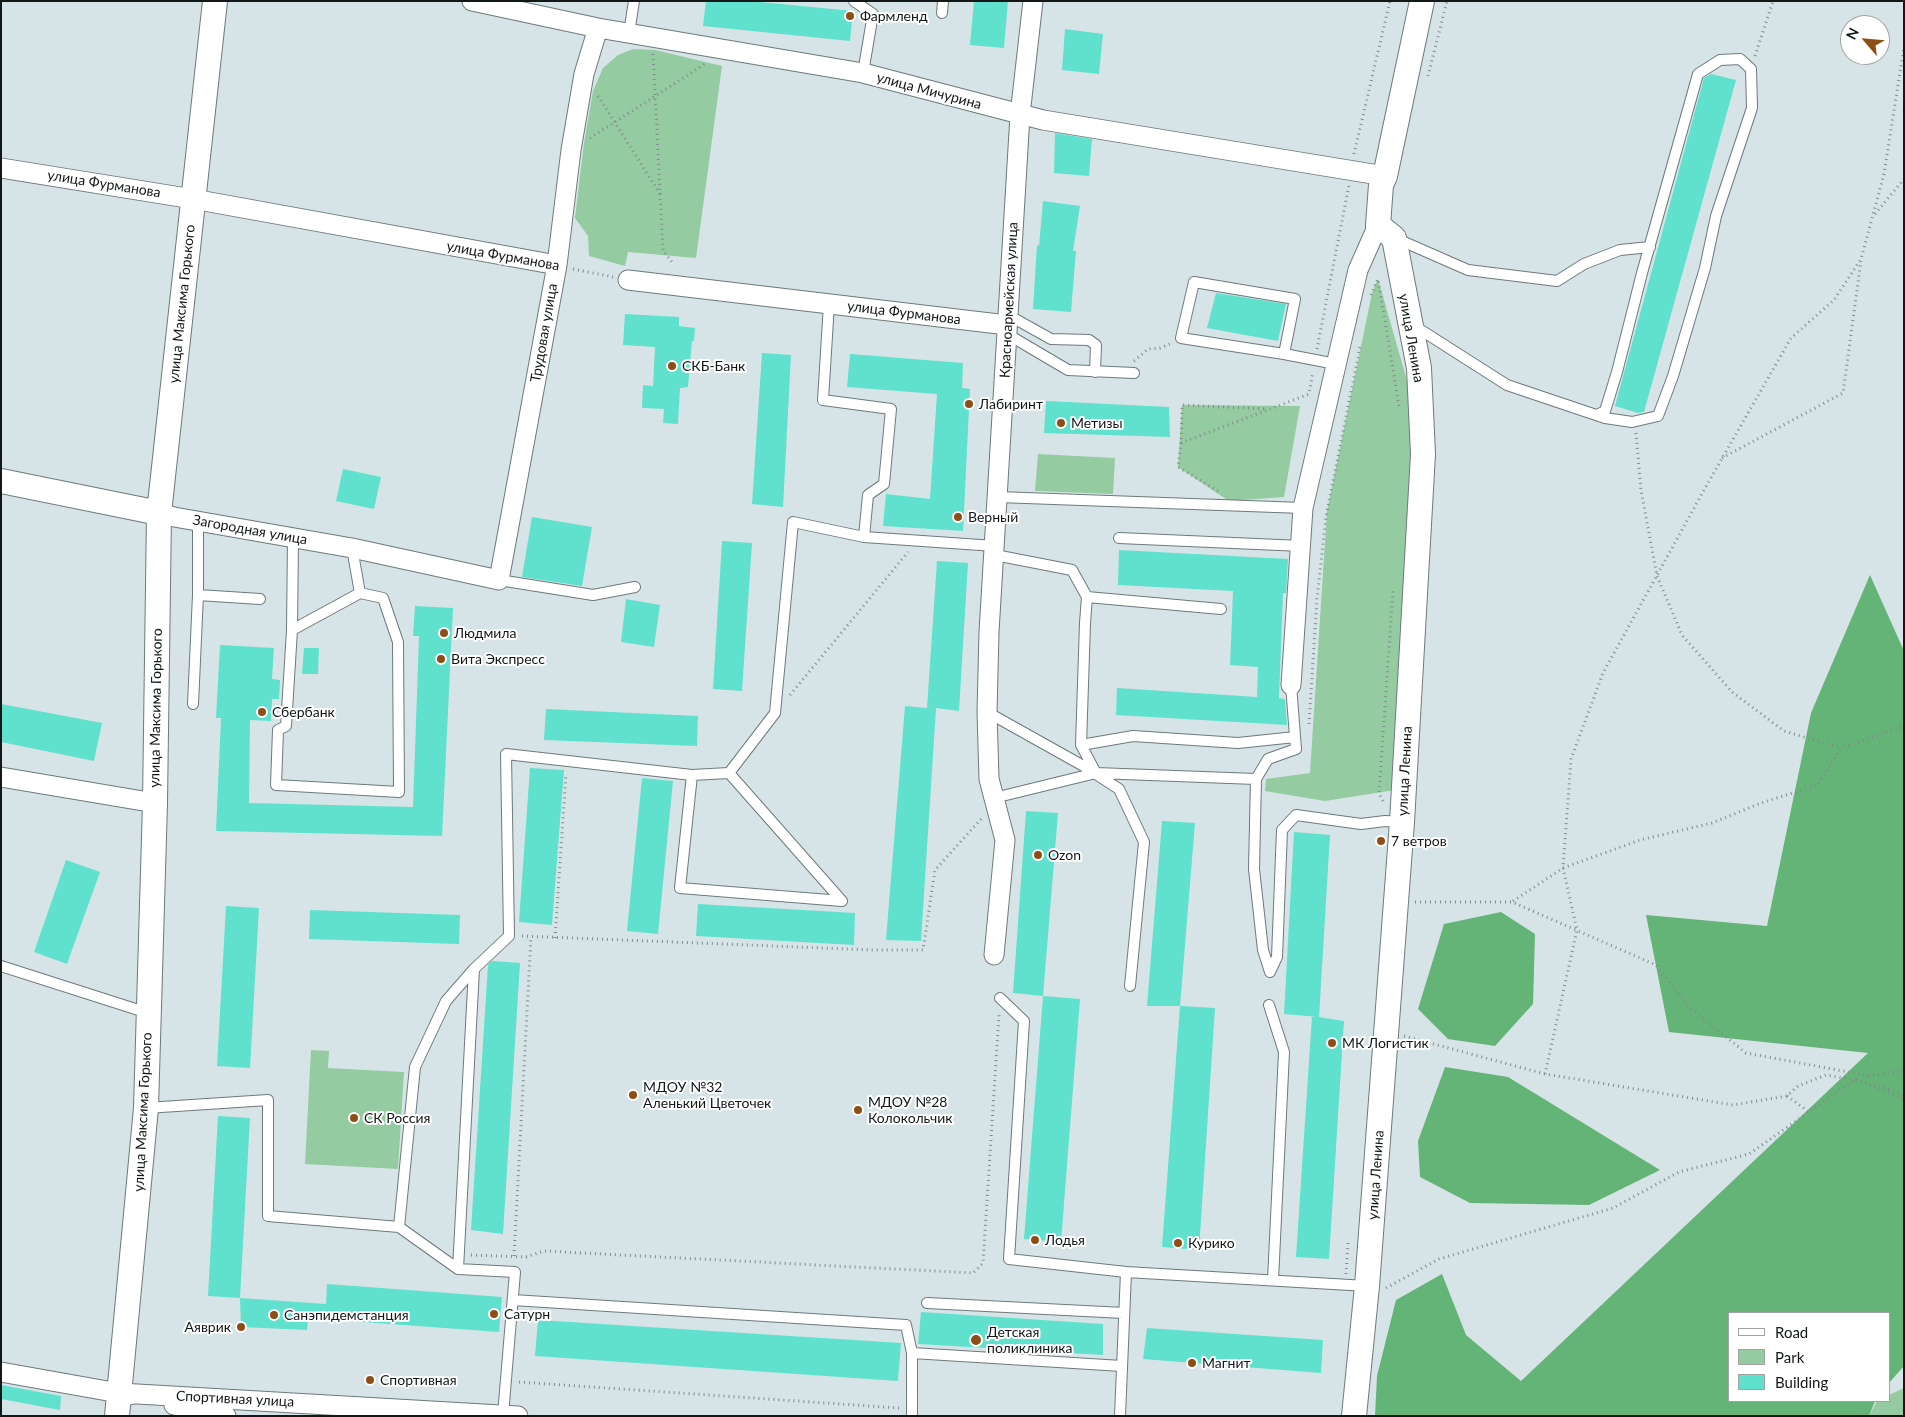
<!DOCTYPE html>
<html>
<head>
<meta charset="utf-8">
<style>
  body { margin:0 }
  #map { position:relative; width:1905px; height:1417px; overflow:hidden; background:#d6e4e7; font-family:Lato,sans-serif }
  canvas { display:block }
  .frame { position:absolute; inset:0; border:2px solid #121718; pointer-events:none }
  .legend { position:absolute; left:1728px; top:1312px; width:162px; height:90px; box-sizing:border-box; background:#fff; border:1px solid #a0a2a3; margin:0; padding:6px 9px; list-style:none; font-size:15px; color:#121718 }
  .legend li { display:flex; align-items:center; gap:10px; height:25px }
  .legend b { width:25px; border:1px solid #a0a2a3 }
  .north { position:absolute; left:1840px; top:15px; width:50px; height:50px; box-sizing:border-box; background:#fff; border:1px solid #a0a2a3; border-radius:50%; rotate:297deg; font-size:14px; font-weight:700; line-height:20px; text-align:center; color:#121718 }
  .north::after { content:''; display:block; margin:auto; width:18px; height:22px; background:#8d4e16; clip-path:polygon(50% 0,100% 100%,50% 72%,0 100%) }
</style>
</head>
<body>
<div id="map">
<canvas width="1905" height="1417"></canvas>
<div class="frame"></div>
<ul class="legend">
<li><b style="height:6px;background:#fff"></b>Road</li>
<li><b style="height:14px;background:#95cba0"></b>Park</li>
<li><b style="height:14px;background:#5fe1cd"></b>Building</li>
</ul>
<div class="north">N</div>
</div>
<script>
const context = document.querySelector('canvas').getContext('2d');
context.lineJoin = 'round';
function fillPath(path, color) { context.fillStyle = color; context.fill(path, 'evenodd'); }
const poly = rows => new Path2D(rows.map(r => 'M' + r).join(''));
function stroke(path, color, width, dash) { context.strokeStyle = color; context.lineWidth = width; context.lineCap = dash ? 'butt' : 'round'; context.setLineDash(dash || []); context.stroke(path); }
function write(font, color, halo, rows, align = 'center') {
  context.font = font + ' Lato,sans-serif'; context.lineWidth = 4; context.setLineDash([]); context.textBaseline = 'middle'; context.strokeStyle = halo; context.fillStyle = color; for (const [text, x, y, turn = 0] of rows) {
    context.save(); context.translate(x, y); context.rotate((+turn || 0) * Math.PI / 180); context.textAlign = isNaN(turn) ? turn : align; if (halo) context.strokeText(text, 0, 0); context.fillText(text, 0, 0); context.restore();
  }
}
fillPath(poly([
  [633,49,655,50,722,66,696,258,628,252,625,266,589,256,588,236,575,218,584,143,593,91,603,68,618,55],
  [1378,279,1412,398,1415,441,1395,790,1325,801,1265,791,1266,779,1310,773,1327,511,1372,293],
  [1182,405,1300,406,1284,497,1229,501,1178,467],
  [1038,454,1115,458,1113,494,1035,491],
  [311,1050,329,1051,328,1068,404,1072,398,1169,305,1164],
  [1904,1388,1904,1416,1869,1416,1877,1401,1889,1401,1889,1395]
]), '#95cba0');
fillPath(poly([
  [1870,575,1904,651,1904,1366,1889,1383,1889,1313,1729,1313,1729,1401,1875,1401,1869,1416,1375,1416,1377,1376,1396,1300,1442,1274,1466,1335,1521,1381,1868,1053,1669,1032,1646,915,1767,926,1811,713],
  [1501,912,1535,934,1533,1004,1495,1046,1448,1039,1418,1009,1444,924],
  [1445,1067,1508,1077,1660,1170,1589,1205,1470,1203,1420,1177,1418,1141]
]), '#64b377');
fillPath(poly([
  [706,1,750,1,853,11,850,41,703,26],
  [974,1,1008,1,1004,48,970,45],
  [1065,29,1103,34,1099,74,1062,70],
  [1711,74,1736,80,1644,412,1638,413,1615,406,1704,78],
  [1055,133,1092,139,1089,176,1054,173],
  [1043,201,1080,206,1073,251,1076,251,1071,312,1033,309,1037,245,1039,246],
  [1216,293,1286,304,1278,341,1207,328],
  [625,314,679,317,679,326,695,328,694,341,692,341,688,387,680,388,678,424,663,423,664,409,642,408,643,385,653,386,655,347,623,345],
  [762,353,791,355,783,507,752,504],
  [850,354,963,363,962,388,970,389,963,531,883,526,886,494,930,499,937,394,847,387],
  [1046,401,1169,407,1170,437,1044,433],
  [343,469,381,477,374,509,336,501],
  [532,517,592,527,582,586,522,577],
  [722,541,752,543,742,691,713,689],
  [1119,550,1288,559,1286,593,1283,593,1279,698,1285,699,1287,725,1116,715,1117,688,1257,697,1258,667,1230,665,1233,591,1118,585],
  [937,561,968,563,959,711,936,708,921,941,886,940,905,706,927,708],
  [626,599,660,605,654,647,621,642],
  [415,606,453,608,442,836,216,831,221,718,216,718,220,645,274,648,272,679,280,680,279,699,272,699,271,721,250,720,249,803,413,807,419,636,413,636],
  [304,648,319,648,318,674,302,674],
  [1,704,102,723,94,761,1,742],
  [546,709,698,716,697,746,544,740],
  [530,768,564,770,552,925,519,922],
  [642,778,673,781,658,934,627,931],
  [1026,811,1058,813,1043,996,1013,993],
  [1162,821,1195,823,1180,1006,1147,1006],
  [1294,832,1330,835,1319,1017,1284,1014],
  [66,860,100,872,67,964,34,952],
  [698,904,855,913,854,945,696,936],
  [226,906,259,908,250,1068,217,1066],
  [310,910,460,915,459,944,309,939],
  [492,961,520,963,503,1234,471,1230,488,965],
  [1043,996,1080,999,1061,1242,1024,1239],
  [1180,1006,1215,1008,1199,1250,1162,1247],
  [1312,1016,1344,1021,1329,1259,1296,1257],
  [218,1116,250,1118,240,1298,208,1296],
  [327,1284,502,1297,499,1332,308,1318,307,1330,241,1327,240,1298,326,1304],
  [921,1312,1103,1324,1103,1355,918,1344],
  [538,1320,901,1343,898,1381,535,1356],
  [1147,1328,1323,1340,1321,1373,1143,1359],
  [1,1385,61,1396,60,1410,1,1399]
]), '#5fe1cd');
const service = poly([
  [854,1,873,14,863,73],
  [942,13,943,1],
  [629,33,634,1],
  [1395,238,1468,270,1557,281,1584,264,1620,250,1650,247],
  [829,304,823,400,891,409,884,484,868,495,864,537],
  [1008,315,1051,339,1089,340,1096,345,1095,372],
  [1413,325,1507,385,1605,418,1632,422,1658,416,1673,376,1705,268,1716,216,1752,108,1751,69,1740,59,1720,60,1698,74,1642,273,1617,372,1605,411,1597,415],
  [1007,334,1068,370,1134,373],
  [1284,354,1295,299,1194,282,1181,338,1284,354,1336,364],
  [998,497,1303,508],
  [293,538,292,630,286,726,278,730,276,785,399,792,398,642,383,598,360,593],
  [1119,538,1302,546],
  [995,555,1072,570,1087,597,1085,623,1081,745,1096,773,1256,779],
  [499,580,593,595,635,587],
  [198,595,260,599],
  [1087,597,1221,609],
  [292,630,360,593,352,548],
  [1291,685,1296,749,1268,759,1256,779,1254,869,1263,950,1270,972,1277,957,1282,830,1296,815,1361,824,1385,821,1402,822],
  [193,704,198,595,198,521],
  [987,712,1096,773,994,798],
  [1081,745,1133,736,1238,743,1295,737],
  [729,773,842,901],
  [1096,774,1119,789,1144,842,1130,986],
  [692,775,680,888,842,901],
  [1,966,148,1013],
  [1000,998,1024,1021,1009,1259,1126,1272,1120,1416],
  [1269,1005,1284,1052,1273,1280],
  [146,1108,268,1100,268,1216,399,1227,458,1269],
  [399,1227,415,1067,446,1001,474,969],
  [1126,1272,1367,1286],
  [513,1300,906,1325,912,1353,912,1416],
  [927,1303,1124,1313],
  [912,1353,1122,1366],
  [503,1415,515,1272,458,1269,474,969,509,936,506,754,692,775,729,773,775,713,793,522,864,537,995,546]
]);
const minor = poly([
  [472,1,598,28,863,73,1043,120,1385,176],
  [1,168,193,199,557,265],
  [628,280,1007,325],
  [159,513,174,517,352,548,499,580,557,265,571,150,584,74,598,28],
  [1291,685,1303,508,1358,270,1378,225],
  [1,777,155,803],
  [994,955,1005,840,989,779,987,712,989,632,1020,115,1033,1],
  [1,1372,130,1395],
  [120,1393,518,1416],
  [174,1405,226,1416]
]);
const tertiary = poly([
  [1,481,159,513],
  [117,1416,146,1108,155,803,159,513,215,1],
  [1354,1416,1367,1286,1402,822,1423,454,1419,368,1394,238,1378,225,1381,185,1385,176,1422,1]
]);
stroke(service, '#6e797c', 12);
stroke(minor, '#6e797c', 21);
stroke(tertiary, '#6e797c', 26);
stroke(poly([
  [653,54,663,251,672,262],
  [1755,56,1773,1],
  [1428,76,1447,1],
  [598,96,660,194],
  [590,138,705,64],
  [1354,154,1390,1],
  [1875,214,1904,179],
  [573,269,613,277],
  [1371,295,1378,279,1399,406],
  [1317,349,1349,185],
  [1134,361,1148,349,1160,348,1170,344],
  [1636,433,1641,490,1657,576,1682,635,1732,692,1784,731,1841,748],
  [1181,443,1309,394,1313,372],
  [1722,458,1843,393,1861,261],
  [1218,491,1178,467,1181,443,1182,405,1268,409],
  [790,695,908,552],
  [1309,724,1317,599,1326,516,1360,347],
  [1383,801,1379,793,1393,591],
  [1513,901,1563,868,1640,840,1712,823,1761,803,1818,785,1841,748,1904,726],
  [1415,902,1512,902,1656,965,1689,1007,1746,1053,1870,1076,1904,1070],
  [522,936,873,950,923,950,935,870,982,818],
  [555,938,566,774],
  [1404,1036,1545,1074,1733,1105,1787,1096,1798,1086,1826,1075,1855,1080],
  [1545,1074,1577,930,1563,868,1571,759,1603,673,1704,490,1791,338,1834,300,1861,259,1884,174,1904,47],
  [1874,1084,1904,1095],
  [1787,1096,1809,1112],
  [471,1255,526,1257,544,1251,973,1273,983,1263,999,1015],
  [514,1256,531,937],
  [1346,1274,1348,1243],
  [1386,1288,1439,1259,1613,1208,1679,1172,1749,1154,1856,1079,1904,1099],
  [519,1382,899,1408]
]), '#818b8d', 3, [1, 4]);
stroke(service, '#fff', 10);
stroke(minor, '#fff', 19);
stroke(tertiary, '#fff', 24);
for (const [x, y, r, color] of [
  [850,16,5,"#8d4e16"],
  [672,366,5,"#8d4e16"],
  [969,404,5,"#8d4e16"],
  [1061,423,5,"#8d4e16"],
  [958,517,5,"#8d4e16"],
  [444,633,5,"#8d4e16"],
  [441,659,5,"#8d4e16"],
  [262,712,5,"#8d4e16"],
  [1381,841,5,"#8d4e16"],
  [1038,855,5,"#8d4e16"],
  [1332,1043,5,"#8d4e16"],
  [633,1095,5,"#8d4e16"],
  [858,1110,5,"#8d4e16"],
  [354,1118,5,"#8d4e16"],
  [1035,1240,5,"#8d4e16"],
  [1178,1243,5,"#8d4e16"],
  [494,1314,5,"#8d4e16"],
  [274,1315,5,"#8d4e16"],
  [241,1327,5,"#8d4e16"],
  [976,1340,6,"#8d4e16"],
  [1192,1363,5,"#8d4e16"],
  [370,1380,5,"#8d4e16"]
]) { const dot = new Path2D(); dot.arc(x, y, r, 0, 2 * Math.PI); context.fillStyle = color; context.fill(dot); stroke(dot, '#fff', 2); }
write('14px', '#121718', '#fff', [
  ["Фармленд",860,16],
  ["СКБ-Банк",682,366],
  ["Лабиринт",979,404],
  ["Метизы",1071,423],
  ["Верный",968,517],
  ["Людмила",454,633],
  ["Вита Экспресс",451,659],
  ["Сбербанк",272,712],
  ["7 ветров",1391,841],
  ["Ozon",1048,855],
  ["МК Логистик",1342,1043],
  ["МДОУ №32",643,1087],
  ["Аленький Цветочек",643,1103],
  ["МДОУ №28",868,1102],
  ["Колокольчик",868,1118],
  ["СК Россия",364,1118],
  ["Лодья",1045,1240],
  ["Курико",1188,1243],
  ["Сатурн",504,1314],
  ["Санэпидемстанция",284,1315],
  ["Аяврик",231,1327,"right"],
  ["Детская",987,1332],
  ["поликлиника",987,1348],
  ["Магнит",1202,1363],
  ["Спортивная",380,1380]
], 'left');
write('14px', '#121718', '#fff', [
  ["улица Мичурина",929,91,15],
  ["улица Фурманова",104,184,9],
  ["улица Фурманова",503,256,10],
  ["Красноармейская улица",1009,300,-87],
  ["улица Максима Горького",182,304,-84],
  ["улица Фурманова",904,313,7],
  ["Трудовая улица",544,333,-80],
  ["улица Ленина",1411,338,80],
  ["Загородная улица",250,530,10],
  ["улица Максима Горького",156,708,-89],
  ["улица Ленина",1405,771,-87],
  ["улица Максима Горького",143,1112,-87],
  ["улица Ленина",1376,1175,-86],
  ["Спортивная улица",235,1399,3]
]);
</script>
</body>
</html>
